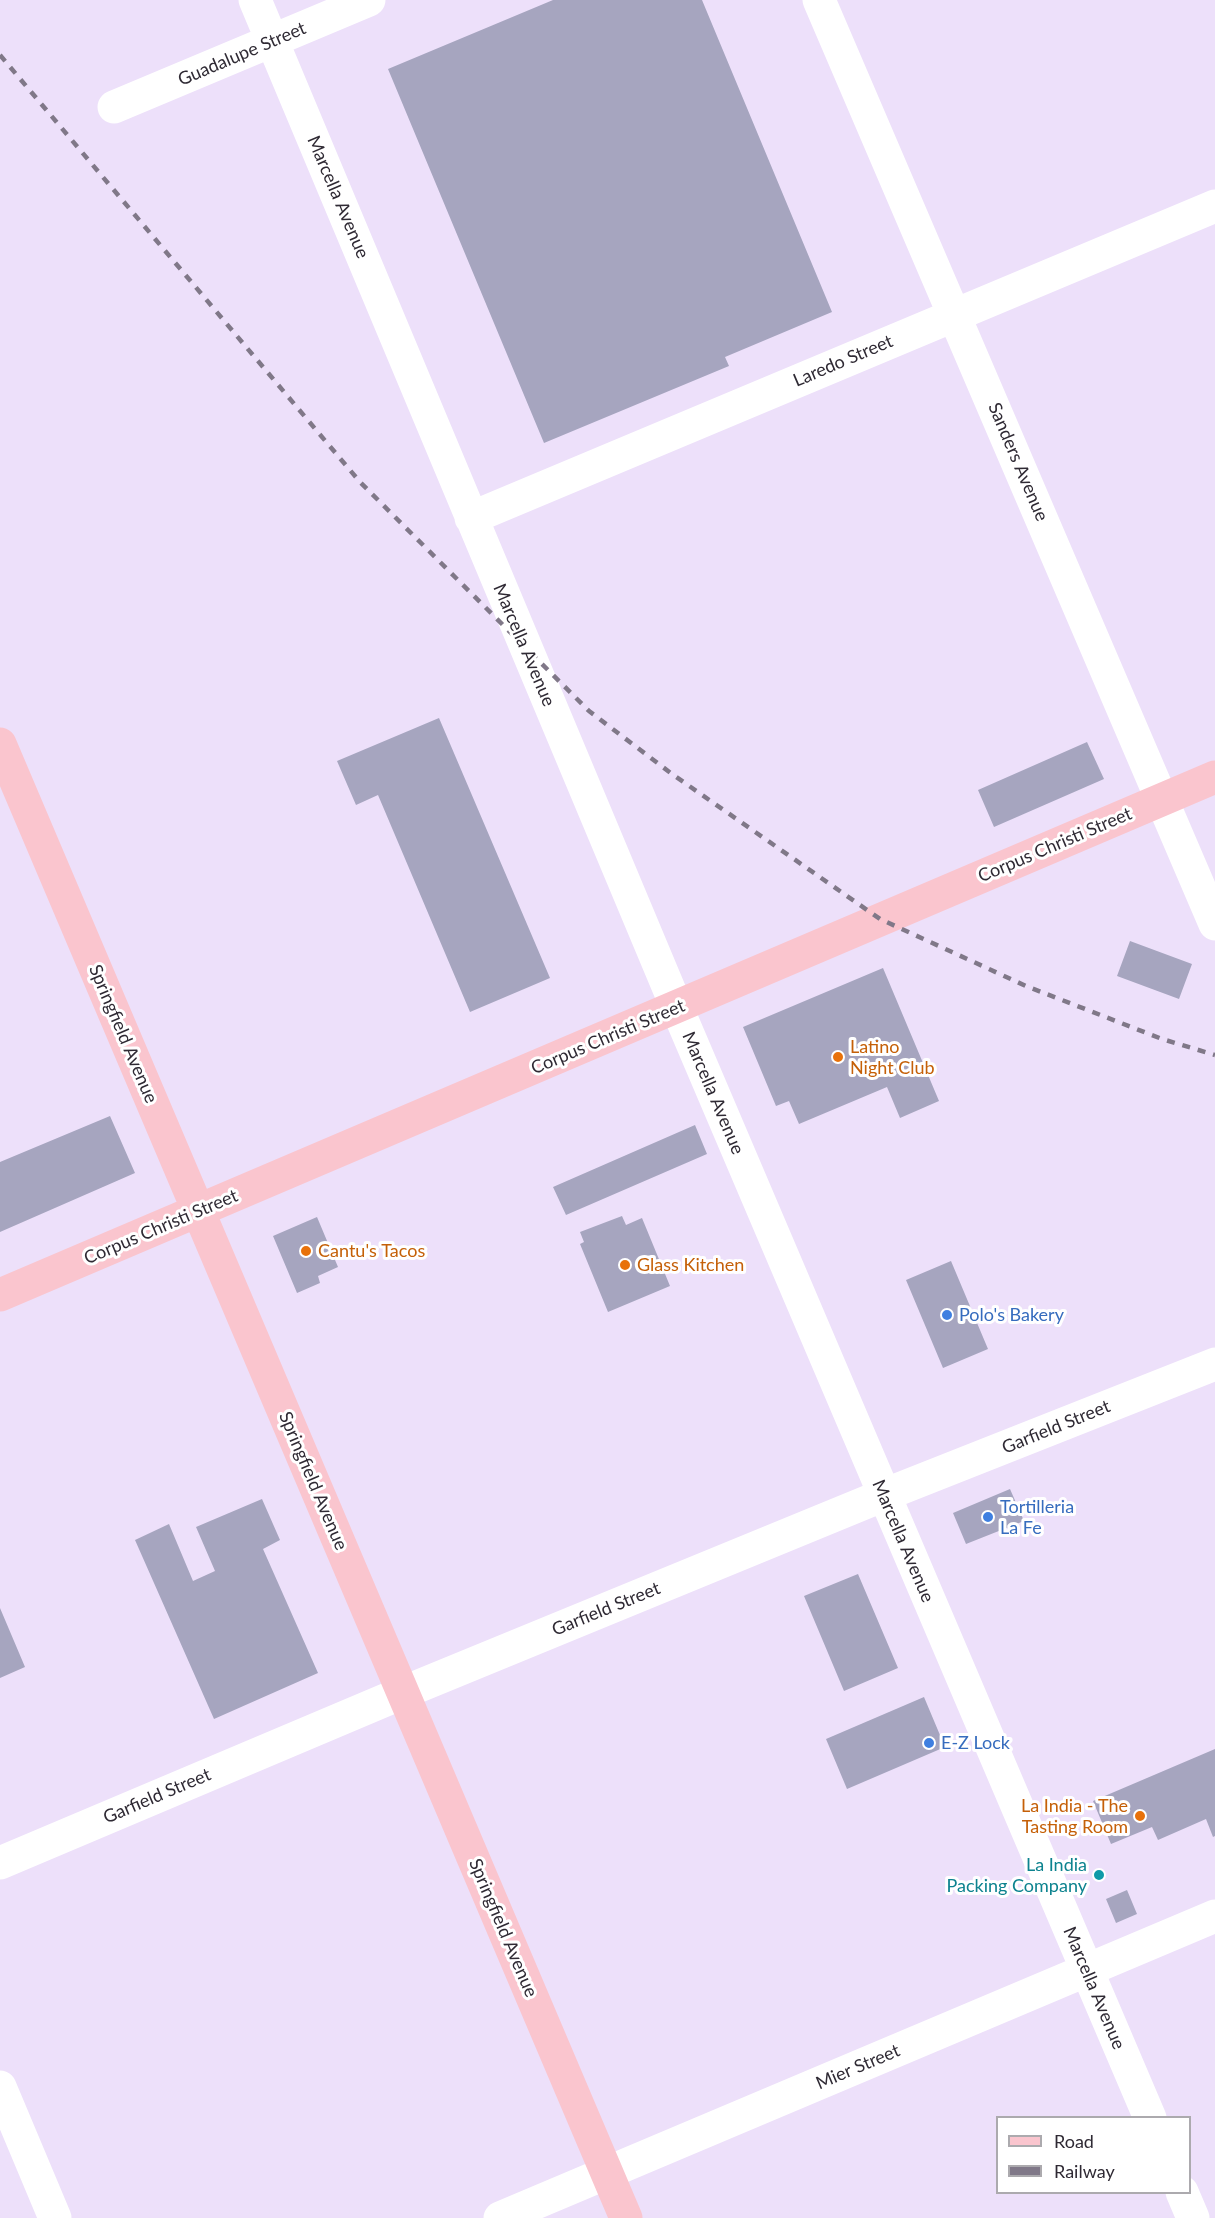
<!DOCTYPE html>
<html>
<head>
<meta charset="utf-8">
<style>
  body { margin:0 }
  #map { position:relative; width:1215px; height:2218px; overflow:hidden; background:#ede0fa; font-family:Lato,sans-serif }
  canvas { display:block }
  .legend { position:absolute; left:996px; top:2116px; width:195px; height:78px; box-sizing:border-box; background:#fff; border:2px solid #acaaae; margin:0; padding:8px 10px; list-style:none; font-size:18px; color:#2f2a34 }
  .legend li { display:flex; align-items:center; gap:12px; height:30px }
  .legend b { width:30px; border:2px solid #acaaae }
</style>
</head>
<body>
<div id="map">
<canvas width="1215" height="2218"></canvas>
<ul class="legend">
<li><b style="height:8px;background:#fac5ce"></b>Road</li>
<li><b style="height:8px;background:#807888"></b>Railway</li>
</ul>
</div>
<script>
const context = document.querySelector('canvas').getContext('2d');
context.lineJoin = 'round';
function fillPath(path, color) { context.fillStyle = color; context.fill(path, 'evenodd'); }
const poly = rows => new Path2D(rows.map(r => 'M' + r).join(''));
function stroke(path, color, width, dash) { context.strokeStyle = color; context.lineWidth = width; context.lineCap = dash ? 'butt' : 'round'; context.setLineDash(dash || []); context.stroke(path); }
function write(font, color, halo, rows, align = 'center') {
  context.font = font + ' Lato,sans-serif'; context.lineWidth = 6; context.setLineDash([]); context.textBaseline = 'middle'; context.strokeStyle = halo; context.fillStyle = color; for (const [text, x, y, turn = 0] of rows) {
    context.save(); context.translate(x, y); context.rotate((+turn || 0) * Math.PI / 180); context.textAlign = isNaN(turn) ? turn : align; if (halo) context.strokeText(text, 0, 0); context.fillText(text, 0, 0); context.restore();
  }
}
fillPath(poly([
  [553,0,702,0,832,312,725,357,729,366,544,443,388,69],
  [439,718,550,978,470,1012,378,795,356,805,337,761],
  [1087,742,1104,779,994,827,978,790],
  [1130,941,1192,964,1179,999,1117,976],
  [883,968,939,1101,900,1118,887,1087,799,1124,789,1101,776,1106,743,1027],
  [110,1116,135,1173,0,1232,0,1162],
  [695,1125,707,1154,566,1215,553,1187],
  [622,1216,626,1225,642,1218,670,1286,608,1312,580,1244,584,1242,580,1232],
  [317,1217,338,1267,318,1276,320,1283,297,1293,273,1236],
  [951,1261,988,1349,943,1368,906,1280],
  [1010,1489,1024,1521,966,1544,953,1513],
  [262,1499,280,1540,263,1549,318,1673,214,1719,135,1540,169,1524,193,1581,215,1571,196,1527],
  [858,1574,898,1668,844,1691,804,1596],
  [0,1608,25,1667,0,1678],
  [924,1697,945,1747,847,1789,826,1739],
  [1215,1749,1215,1836,1213,1837,1206,1819,1158,1840,1152,1827,1111,1844,1093,1801],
  [1127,1890,1137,1914,1116,1923,1106,1899]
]), '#a6a5bf');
stroke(poly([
  [255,0,677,1008,1150,2118],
  [819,0,1215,924],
  [114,107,369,0],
  [471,518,1215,206],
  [0,1863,402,1693,884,1495,1215,1364],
  [0,2087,55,2218],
  [1182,2192,1193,2218],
  [500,2218,1215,1916]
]), '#fff', 33);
stroke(poly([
  [0,744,626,2218],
  [0,1295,1215,777]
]), '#fac5ce', 33);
stroke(poly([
  [0,55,360,482,589,711,672,774,880,919,1026,986,1162,1039,1215,1055]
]), '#807888', 4.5, [8, 8]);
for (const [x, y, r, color] of [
  [838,1057,6,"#e8710a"],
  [306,1251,6,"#e8710a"],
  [625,1265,6,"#e8710a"],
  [947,1315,6,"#3f7fe0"],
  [988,1517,6,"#3f7fe0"],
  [929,1743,6,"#3f7fe0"],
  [1140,1816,6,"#e8710a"],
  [1099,1875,6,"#0f9aa8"]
]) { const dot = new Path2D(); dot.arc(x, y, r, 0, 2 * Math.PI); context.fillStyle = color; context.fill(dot); stroke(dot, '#fff', 2); }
write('18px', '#2f2a34', '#fff', [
  ["Guadalupe Street",242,54,-23],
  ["Marcella Avenue",338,197,67],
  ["Laredo Street",843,361,-23],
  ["Sanders Avenue",1018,462,67],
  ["Marcella Avenue",524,645,67],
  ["Corpus Christi Street",1055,845,-23],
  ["Springfield Avenue",123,1034,67],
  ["Corpus Christi Street",608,1037,-23],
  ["Marcella Avenue",713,1093,67],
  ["Corpus Christi Street",161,1227,-23],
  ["Garfield Street",1056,1427,-22],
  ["Springfield Avenue",313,1481,67],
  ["Marcella Avenue",903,1541,67],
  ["Garfield Street",606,1609,-22],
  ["Garfield Street",157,1796,-23],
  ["Springfield Avenue",503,1928,67],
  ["Marcella Avenue",1094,1988,67],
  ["Mier Street",858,2067,-23]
]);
write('18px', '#c56008', '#fff', [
  ["Latino",850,1047],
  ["Night Club",850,1068],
  ["Cantu's Tacos",318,1251],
  ["Glass Kitchen",637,1265],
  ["La India - The",1128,1806,"right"],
  ["Tasting Room",1128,1827,"right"]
], 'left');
write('18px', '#366cbe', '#fff', [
  ["Polo's Bakery",959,1315],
  ["Tortilleria",1000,1507],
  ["La Fe",1000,1528],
  ["E-Z Lock",941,1743]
], 'left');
write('18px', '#0d838f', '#fff', [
  ["La India",1087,1865],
  ["Packing Company",1087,1886]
], 'right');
</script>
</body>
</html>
